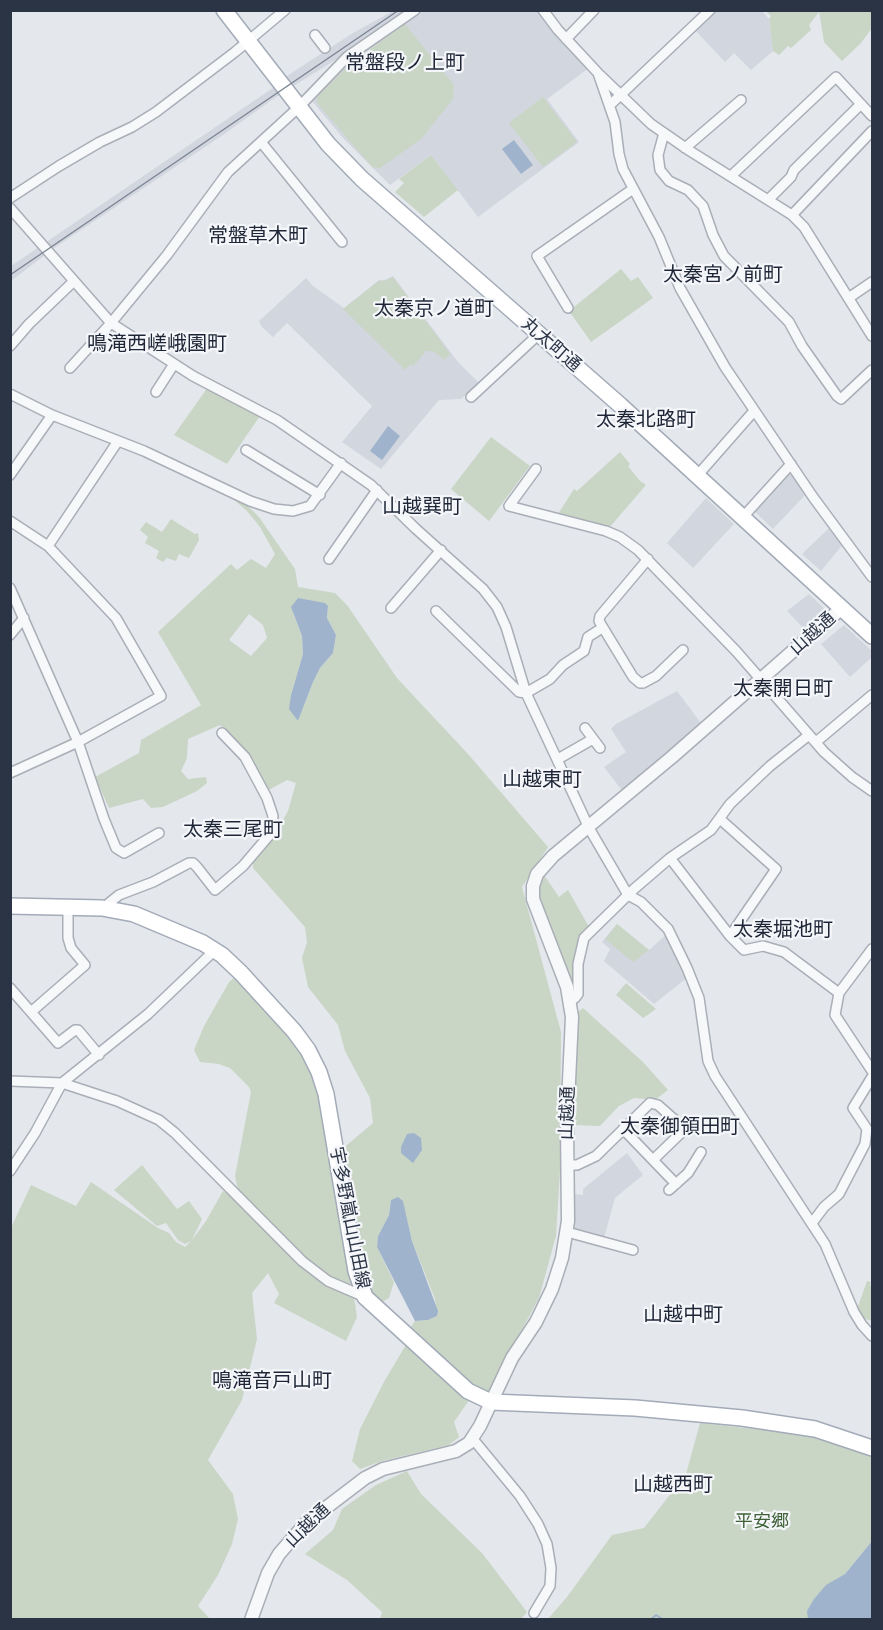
<!DOCTYPE html>
<html>
<head>
<meta charset="utf-8">
<style>
  body { margin:0 }
  #map { position:relative; width:883px; height:1630px; overflow:hidden; background:#e4e7ec; font-family:Arial,sans-serif }
  canvas { display:block }
  .frame { position:absolute; inset:0; border:12px solid #2b3445; pointer-events:none }
</style>
</head>
<body>
<div id="map">
<canvas width="883" height="1630"></canvas>
<div class="frame"></div>
</div>
<script>
const context = document.querySelector('canvas').getContext('2d');
context.lineJoin = 'round';
function fillPath(path, color) { context.fillStyle = color; context.fill(path, 'evenodd'); }
const poly = rows => new Path2D(rows.map(r => 'M' + r).join(''));
function stroke(path, color, width, dash) { context.strokeStyle = color; context.lineWidth = width; context.lineCap = dash ? 'butt' : 'round'; context.setLineDash(dash || []); context.stroke(path); }
function write(font, color, halo, rows, align = 'center') {
  context.font = font + ' Arial,"Noto Sans JP",sans-serif'; context.lineWidth = 4.5; context.setLineDash([]); context.textBaseline = 'middle'; context.strokeStyle = halo; context.fillStyle = color; for (const [text, x, y, turn = 0] of rows) {
    context.save(); context.translate(x, y); context.rotate((+turn || 0) * Math.PI / 180); context.textAlign = isNaN(turn) ? turn : align; if (halo) context.strokeText(text, 0, 0); context.fillText(text, 0, 0); context.restore();
  }
}
fillPath(poly([
  [393,11,405,11,345,54,276,97,220,137,57,246,11,281,11,266,270,90,290,74,353,33],
  [422,11,539,11,550,27,589,68,547,99,579,142,478,217,431,155,390,185,343,138,312,101,312,97,349,60,404,21],
  [716,11,762,11,769,19,773,51,751,70,734,53,725,62,695,30],
  [393,276,458,362,479,383,461,399,439,400,381,469,342,442,372,406,287,323,273,337,262,327,259,321,306,278,313,286,344,308,379,280,385,280],
  [784,474,792,475,805,495,773,529,752,509],
  [706,498,734,524,693,568,667,543],
  [831,526,844,543,821,571,802,554],
  [809,594,827,611,825,618,808,633,787,611],
  [844,625,872,651,872,657,850,677,821,644],
  [677,691,703,726,624,793,604,767,626,752,611,729,616,724],
  [617,924,649,950,667,934,688,977,654,1004,604,961,610,949,602,942],
  [627,1153,643,1175,615,1198,604,1238,574,1229,572,1194,583,1195,583,1189]
]), '#d2d6de');
fillPath(poly([
  [818,10,819,12,809,25,811,30,791,48,788,46,779,55,773,51,769,19,771,16,766,11],
  [819,11,872,11,872,28,861,43,842,61,824,42],
  [405,24,454,85,453,99,421,139,380,168,372,167,317,103,317,97,351,63],
  [543,97,577,142,543,167,509,123],
  [431,155,458,190,424,217,395,192,404,183,399,179],
  [621,269,631,281,638,277,653,298,591,342,569,311],
  [393,277,450,354,445,360,433,351,426,351,413,366,410,364,405,370,343,309,379,281,385,281],
  [208,387,262,413,227,464,174,435],
  [491,437,530,466,489,521,451,489],
  [620,452,630,464,628,466,640,481,646,485,609,528,558,514,574,489,577,491],
  [232,498,245,503,259,517,295,569,298,587,335,593,347,605,397,678,468,754,548,847,522,887,561,1032,560,1171,556,1236,539,1298,487,1394,476,1390,454,1422,459,1437,449,1445,382,1461,360,1469,352,1461,360,1429,385,1380,413,1333,409,1330,415,1321,428,1320,437,1316,435,1299,412,1241,403,1202,391,1200,389,1215,378,1236,377,1247,394,1282,389,1298,379,1304,361,1279,341,1150,373,1123,370,1098,345,1051,338,1025,308,987,302,958,307,942,305,927,253,868,253,859,276,832,288,811,296,783,287,780,267,791,243,750,220,725,188,739,187,758,181,771,188,779,206,777,207,783,197,791,163,807,151,808,143,799,109,808,95,777,139,753,141,740,201,705,158,632,231,564,237,570,251,559,266,568,275,554,260,527,247,511],
  [328,606,327,618,336,635,333,653,320,668,313,682,298,721,291,695,303,654,302,636,293,613],
  [249,614,263,625,267,638,251,656,229,640],
  [171,519,195,534,198,533,199,540,189,558,179,554,176,561,167,558,163,562,156,558,159,551,145,543,148,537,140,530,146,522,162,532],
  [544,875,559,897,568,890,589,927,581,936,572,983,539,899,537,888],
  [617,924,649,950,633,962,605,939],
  [235,977,288,1034,307,1061,319,1098,355,1288,330,1278,304,1258,238,1190,235,1176,251,1092,249,1087,230,1068,219,1064,200,1062,194,1050,204,1026,229,982],
  [626,983,656,1009,643,1018,616,995],
  [583,1008,643,1062,668,1090,655,1100,634,1098,619,1106,600,1126,574,1125,573,1101,577,1013],
  [142,1165,177,1209,189,1201,202,1219,192,1240,206,1221,223,1191,230,1195,300,1264,354,1297,357,1317,346,1341,274,1303,279,1294,268,1273,252,1293,257,1339,242,1400,208,1460,233,1494,238,1519,232,1544,218,1575,198,1606,210,1619,11,1620,10,1230,31,1185,76,1206,91,1182,158,1228,169,1233,176,1242,185,1247,191,1241,185,1244,178,1240,166,1223,157,1226,114,1190],
  [867,1281,871,1282,870,1286,872,1286,872,1321,859,1317,856,1312],
  [700,1423,820,1436,872,1454,872,1541,808,1619,547,1620,567,1597,612,1535,644,1528,686,1474],
  [407,1471,421,1494,482,1553,527,1612,521,1619,380,1619,382,1612,347,1580,305,1554,333,1530,342,1509,376,1485]
]), '#c9d6c5');
fillPath(poly([
  [514,140,533,165,521,174,502,149],
  [388,426,400,436,382,460,370,451],
  [298,598,325,603,328,606,327,618,336,635,333,653,320,668,313,682,298,721,289,709,291,695,303,654,302,636,291,607],
  [414,1133,421,1138,422,1150,413,1163,401,1153,401,1147,407,1134],
  [398,1197,403,1201,412,1241,438,1311,437,1316,428,1320,415,1321,377,1247,378,1236,389,1215,391,1200],
  [872,1541,872,1619,808,1619,807,1611,814,1599,826,1585,845,1574]
]), '#9fb4cc');
stroke(poly([
  [650,1620,656,1615,664,1620]
]), '#9fb4cc', 2);
const minor = poly([
  [543,10,558,30,598,73,615,122,619,154,623,169,659,237,680,288,725,367,813,497,872,577],
  [315,35,325,48],
  [566,39,594,10],
  [600,75,651,124,690,151,792,215,804,227,872,336],
  [610,105,710,10],
  [664,133,658,155,660,170,669,181,688,190,703,206,713,235,724,256,789,322,802,346,837,396,841,399,872,370],
  [261,142,342,242],
  [685,148,741,100],
  [731,176,836,77,872,116],
  [10,198,59,166,100,142,132,127,156,112,235,52,285,10],
  [769,199,791,177,794,170,861,104],
  [10,208,111,323,193,376,277,420,371,485,415,528,483,589,497,607,506,627,526,693,589,828,628,895,641,902,668,929,687,968,699,998,708,1061,715,1076,825,1244,854,1312,862,1325,872,1336],
  [792,215,872,131],
  [850,297,872,282],
  [568,308,537,256,633,189],
  [10,346,29,324,74,281],
  [70,368,111,323,167,255,228,172,299,107,347,57,415,10],
  [156,392,174,364],
  [10,394,52,415,144,451,250,501,274,509,293,511,310,506,341,463],
  [471,397,539,334],
  [246,450,320,495],
  [536,469,509,506,606,531,620,537,638,550,736,651,824,752,852,777,872,791],
  [10,475,52,415],
  [697,476,754,411],
  [743,517,791,464],
  [10,521,48,546,116,618,161,696,78,742,10,773],
  [48,546,118,441],
  [329,559,377,490],
  [648,559,600,616,599,621,633,677,640,683,643,683,656,676,683,650],
  [10,588,78,742,104,819,116,848,124,853,159,833],
  [391,608,441,550],
  [436,611,519,692,526,693,550,679,563,665,584,651,588,637,602,628],
  [10,635,24,618],
  [585,728,600,748],
  [816,742,872,695],
  [558,759,593,739],
  [720,819,776,869,730,936],
  [670,858,730,936,744,950,763,946,784,952,839,993],
  [103,908,119,895,153,882,189,863,193,863,197,867,215,890,243,866,272,832,273,816,267,798,245,757,222,733],
  [872,949,839,993,835,1015,872,1071],
  [10,988,58,1043,75,1030,78,1030,99,1055],
  [570,1000,575,998,578,994,578,964,584,938,634,889,670,858,711,830,730,804,770,766,809,735],
  [31,1012,85,965,71,948,68,938,68,908],
  [10,1081,62,1083,117,1101,159,1120,175,1133,302,1261,328,1281,365,1297],
  [623,1129,676,1184],
  [567,1165,577,1165,596,1156,650,1103,658,1105,685,1129,653,1160],
  [10,1171,35,1133,62,1083,148,1014,215,950],
  [669,1190,688,1173,701,1152],
  [812,1223,824,1207,839,1194,865,1144,867,1129,853,1108,872,1077],
  [567,1232,633,1250],
  [473,1439,520,1496,538,1524,547,1544,551,1568,550,1586,534,1613]
]);
const tertiary = poly([
  [251,1620,268,1573,279,1554,306,1523,365,1478,383,1469,456,1451,469,1443,480,1426,512,1358,536,1322,552,1289,562,1258,568,1221,567,1124,572,1017,567,987,533,899,533,886,537,874,553,856,672,757,842,608]
]);
const primary = poly([
  [224,10,328,144,362,179,620,405,872,636],
  [10,906,102,908,134,914,203,943,222,955,241,973,294,1031,308,1050,319,1072,326,1094,356,1271,365,1297,468,1391,491,1402,635,1408,742,1418,815,1429,872,1448]
]);
stroke(minor, '#a9aeb7', 12);
stroke(tertiary, '#a9aeb7', 15);
stroke(primary, '#a3abb8', 18);
stroke(minor, '#f7f8fa', 9);
stroke(tertiary, '#f7f8fa', 12);
stroke(primary, '#fff', 15);
stroke(poly([
  [10,275,399,10]
]), '#7d8696', 1.5);
write('18px', '#2b3445', '#f4f6f9', [
  ["丸太町通",551,345,41],
  ["山越通",813,634,-42],
  ["山越通",568,1113,-88],
  ["宇多野嵐山山田線",349,1218,79],
  ["山越通",308,1526,-44]
]);
write('18px', '#3f6138', '#f4f6f9', [
  ["平安郷",762,1522]
]);
write('20px', '#1d2536', '#f4f6f9', [
  ["常盤段ノ上町",405,63],
  ["常盤草木町",258,236],
  ["太秦宮ノ前町",723,275],
  ["太秦京ノ道町",434,309],
  ["鳴滝西嵯峨園町",157,344],
  ["太秦北路町",646,420],
  ["山越巽町",422,507],
  ["太秦開日町",783,689],
  ["山越東町",542,780],
  ["太秦三尾町",233,830],
  ["太秦堀池町",783,930],
  ["太秦御領田町",680,1127],
  ["山越中町",683,1315],
  ["鳴滝音戸山町",272,1381],
  ["山越西町",673,1485]
]);
</script>
</body>
</html>
